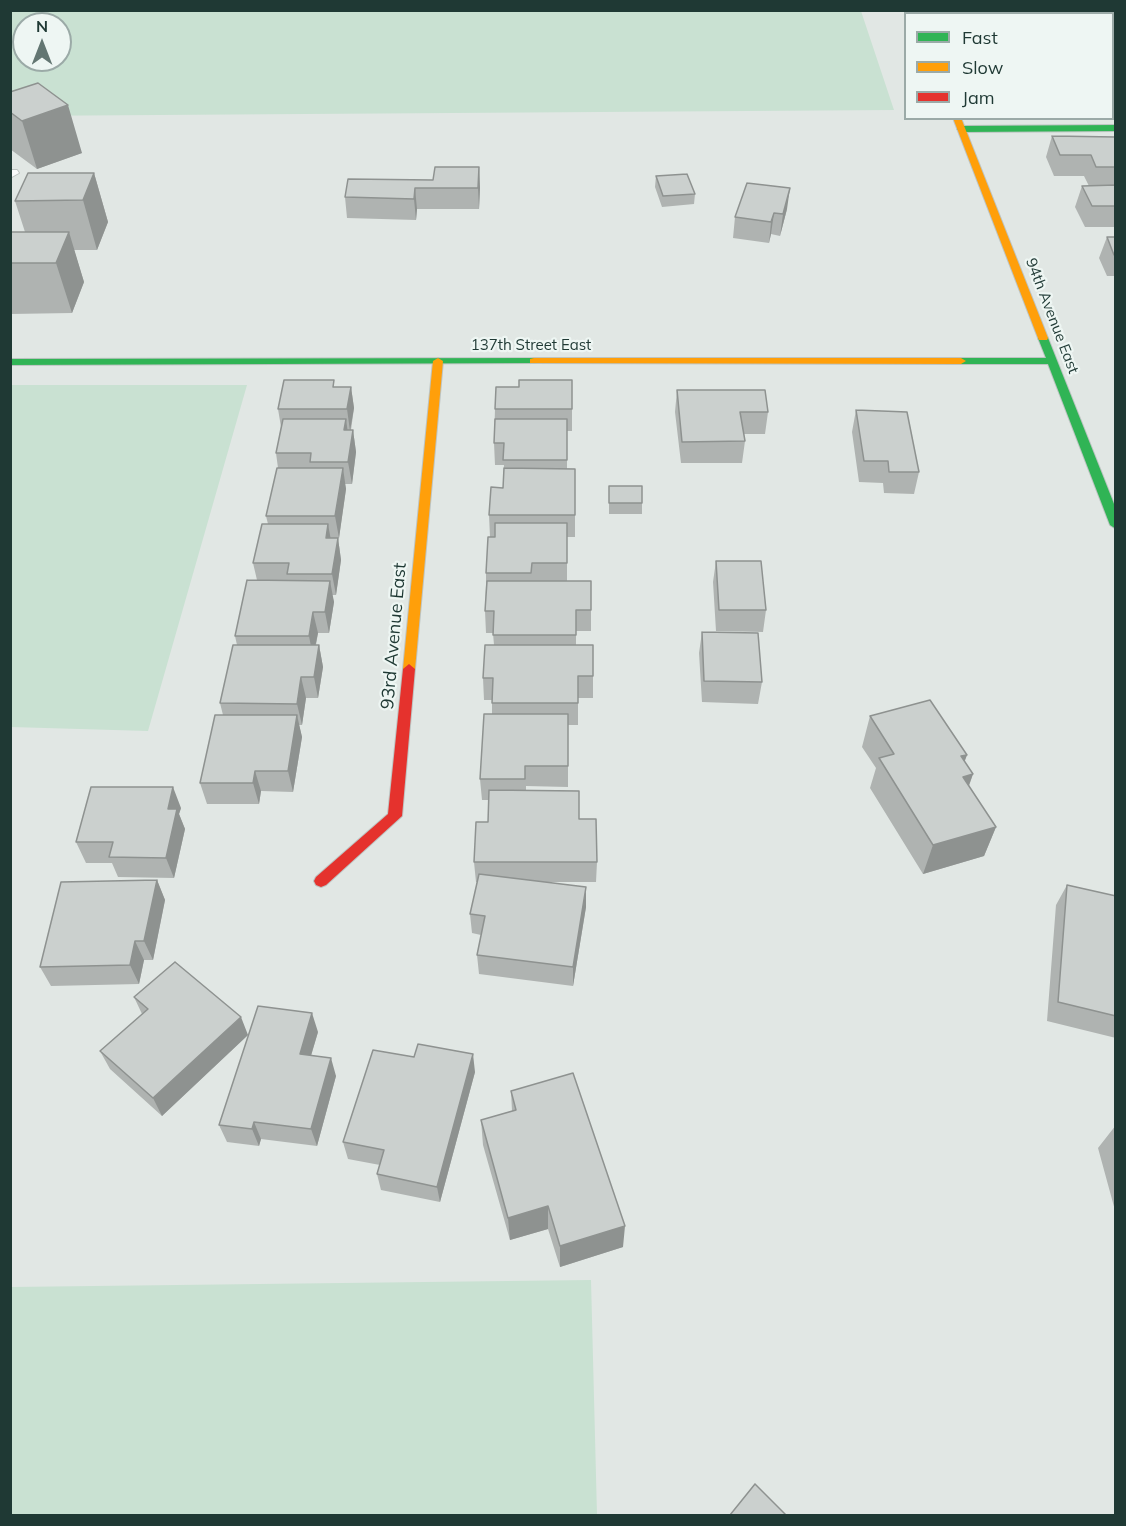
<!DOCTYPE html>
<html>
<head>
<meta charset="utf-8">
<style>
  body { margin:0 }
  #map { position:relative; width:1126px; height:1526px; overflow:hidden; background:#e1e7e4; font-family:Mulish,sans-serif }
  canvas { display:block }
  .frame { position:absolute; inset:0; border:12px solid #1f3934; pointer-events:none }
  .legend { position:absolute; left:904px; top:12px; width:210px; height:108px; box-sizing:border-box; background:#eef6f3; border:2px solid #9baaa7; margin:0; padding:8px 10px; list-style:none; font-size:18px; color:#1f3934 }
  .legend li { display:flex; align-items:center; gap:12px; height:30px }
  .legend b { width:30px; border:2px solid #9baaa7 }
  .north { position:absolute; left:12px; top:12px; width:60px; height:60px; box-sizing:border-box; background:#eef6f3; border:2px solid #9baaa7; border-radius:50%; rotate:0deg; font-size:16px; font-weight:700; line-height:24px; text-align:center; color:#1f3934 }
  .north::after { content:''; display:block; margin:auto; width:21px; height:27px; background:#637672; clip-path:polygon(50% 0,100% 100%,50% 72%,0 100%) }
</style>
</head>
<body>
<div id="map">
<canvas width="1126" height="1526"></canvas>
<div class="frame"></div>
<ul class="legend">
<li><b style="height:8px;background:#30b455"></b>Fast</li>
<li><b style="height:8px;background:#ff9f0a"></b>Slow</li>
<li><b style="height:8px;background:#e5322d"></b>Jam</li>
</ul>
<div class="north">N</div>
</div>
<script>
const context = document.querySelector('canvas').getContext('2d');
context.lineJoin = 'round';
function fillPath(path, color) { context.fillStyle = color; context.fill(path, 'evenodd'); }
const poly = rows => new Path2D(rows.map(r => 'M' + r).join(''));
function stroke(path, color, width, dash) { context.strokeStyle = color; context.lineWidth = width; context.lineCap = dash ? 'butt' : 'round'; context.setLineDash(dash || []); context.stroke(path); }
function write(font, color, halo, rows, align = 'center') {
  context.font = font + ' Mulish,sans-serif'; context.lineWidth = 4.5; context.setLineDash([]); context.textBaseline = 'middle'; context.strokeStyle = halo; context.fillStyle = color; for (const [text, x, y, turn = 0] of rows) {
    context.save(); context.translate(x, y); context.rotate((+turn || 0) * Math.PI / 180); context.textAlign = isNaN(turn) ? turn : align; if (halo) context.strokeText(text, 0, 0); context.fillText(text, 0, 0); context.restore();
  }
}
fillPath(poly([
  [10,11,861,11,894,110,11,116],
  [24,24,60,24,60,60,24,60],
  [11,385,247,385,148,731,11,727],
  [591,1280,597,1515,11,1515,11,1287]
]), '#c9e1d2');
const lane = poly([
  [10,170,17,170,19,173,10,178,10,170]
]);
const fast = poly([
  [1116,125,1116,131,961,132,957,129,961,126,1116,125],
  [1043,335,1048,338,1116,509,1116,529,1110,525,1048,364,961,364,956,361,961,358,1046,358,1038,338,1043,335],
  [534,358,538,359,538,363,10,365,10,359,534,358]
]);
const slow = poly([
  [953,118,961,118,1048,338,1047,340,1039,340,1038,338,953,118],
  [438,358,443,361,415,669,409,674,403,669,433,361,438,358],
  [534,358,961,358,966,361,961,364,530,363,530,359,534,358]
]);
const jam = poly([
  [911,10,919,10,920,14,912,14,911,10],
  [409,664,415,669,402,816,326,885,321,887,316,885,314,881,316,877,388,814,403,669,409,664]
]);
stroke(lane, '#bec4c1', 2);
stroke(fast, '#bdc4c2', 2);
stroke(slow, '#bdc4c2', 2);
stroke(jam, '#bdc4c2', 2);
fillPath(lane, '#fafbfb');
fillPath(fast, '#30b455');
fillPath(slow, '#ff9f0a');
fillPath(jam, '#e5322d');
fillPath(poly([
  [10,92,82,153,37,169,10,149],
  [1052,136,1116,137,1116,227,1085,227,1075,207,1082,186,1089,186,1084,176,1054,176,1046,157],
  [479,167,480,188,479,209,417,209,416,220,347,218,345,197,433,180],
  [94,173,108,222,97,250,74,250,84,282,72,313,10,314,10,232,25,232,15,201],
  [656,176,695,194,694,204,662,207,655,187],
  [787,209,780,236,771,234,769,243,733,238,735,217],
  [1107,237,1116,237,1116,276,1107,276,1099,258],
  [572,380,572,431,567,431,567,469,575,469,575,537,567,537,567,581,591,610,591,631,576,631,576,645,593,676,593,698,578,698,578,725,568,725,568,787,526,786,526,790,579,819,597,862,596,882,540,882,586,907,573,986,479,974,477,955,481,935,472,933,470,914,477,882,476,882,474,862,488,822,488,800,482,800,480,779,492,714,492,700,484,700,483,678,494,645,493,633,486,633,485,611,486,584,486,573,490,537,489,515,503,488,504,465,495,465,494,443,495,409,519,387],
  [335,387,351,387,354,408,351,430,353,430,356,452,352,484,345,484,346,489,339,538,331,538,338,538,341,560,336,595,332,595,334,602,329,633,318,633,316,645,319,645,323,667,318,698,306,698,302,725,299,725,302,737,293,792,261,791,259,804,207,804,200,783,223,715,220,703,237,645,235,636,257,580,253,563,268,524,266,516,278,468,276,453,281,427,278,409],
  [677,390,768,412,765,434,744,434,745,441,742,463,681,463,675,412],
  [856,410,919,472,914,494,884,493,883,483,859,482,852,432],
  [609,486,642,503,642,514,609,514],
  [716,561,766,610,763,632,716,631,713,582],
  [702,632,762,682,758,704,702,702,699,653],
  [870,716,967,755,964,761,973,774,969,786,996,827,984,856,923,874,870,788,876,768,862,747],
  [181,808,179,814,185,829,174,878,118,877,112,863,86,863,76,842],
  [157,880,165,900,153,960,144,960,139,984,51,986,40,967],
  [1067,885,1116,896,1116,1038,1047,1021,1056,905],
  [134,997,248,1035,162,1116,110,1069,100,1051,142,1014],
  [318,1032,311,1056,336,1076,317,1146,261,1139,259,1146,227,1142,219,1125],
  [414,1057,475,1072,440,1202,381,1190,377,1174,380,1165,348,1159,343,1142],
  [511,1091,623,1247,560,1267,548,1229,510,1240,483,1145,481,1120,512,1111],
  [1116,1125,1116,1214,1098,1148]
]), '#afb3b1');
fillPath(poly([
  [68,105,82,153,37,169,22,121],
  [479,167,480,188,479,209,478,188],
  [94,173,108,222,97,250,83,200],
  [415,188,417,209,416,220,414,199],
  [790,188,787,209,780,236,783,214],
  [774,213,771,234,769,243,771,222],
  [69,232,84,282,72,313,56,263],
  [351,387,354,408,350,431,347,409],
  [346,419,349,441,344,430],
  [353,430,356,452,352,484,348,462],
  [343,468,346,489,339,538,335,516],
  [328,524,332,546,326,538],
  [338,538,341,560,336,595,332,574],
  [330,581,334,602,329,633,325,612],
  [313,612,318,633,313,657,309,636],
  [319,645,323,667,318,698,314,677],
  [301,677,306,698,302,725,297,704],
  [297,715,302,737,293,792,288,771],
  [967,755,956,785,961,756],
  [255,771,261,791,259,804,253,783],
  [973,774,962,804,963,777],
  [173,787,181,808,179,814,185,829,174,878,166,858,168,809],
  [996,827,984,856,923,874,933,845],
  [157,880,165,900,153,960,144,941],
  [586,887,586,907,573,986,573,967],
  [135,941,144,960,139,984,130,965],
  [312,1013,318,1032,306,1072,300,1054],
  [241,1017,248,1035,162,1116,153,1098],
  [473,1054,475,1072,440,1202,437,1187],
  [331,1058,336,1076,317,1146,311,1129],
  [254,1122,261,1139,259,1146,252,1129],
  [548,1206,548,1229,510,1240,508,1218],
  [625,1226,623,1247,560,1267,560,1246]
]), '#8e9290');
const building = poly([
  [1003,10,1060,10,1062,14,1004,14,1003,10],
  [38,83,68,105,22,121,10,112,10,92,38,83],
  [1052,136,1116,137,1116,167,1096,167,1091,155,1060,155,1052,136],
  [435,167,479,167,478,188,415,188,414,199,345,197,348,179,433,180,435,167],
  [28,173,94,173,83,200,15,201,28,173],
  [687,174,695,194,663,196,656,176,687,174],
  [747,183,790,188,783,214,774,213,771,222,735,217,747,183],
  [1116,185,1116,206,1092,206,1082,186,1116,185],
  [10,232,69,232,56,263,10,263,10,232],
  [1107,237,1116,237,1116,255,1114,255,1107,237],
  [284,380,334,380,333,387,351,387,347,409,278,409,284,380],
  [519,380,572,380,572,409,495,409,496,387,519,387,519,380],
  [677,390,765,390,768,412,740,412,745,441,682,442,677,390],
  [856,410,907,412,919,472,889,472,888,461,864,461,856,410],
  [283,419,346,419,344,430,353,430,348,462,310,462,311,453,276,453,283,419],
  [495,419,567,419,567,460,503,460,504,443,494,443,495,419],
  [277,468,343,468,335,516,266,516,277,468],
  [504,468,575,469,575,515,489,515,491,487,503,488,504,468],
  [609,486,642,486,642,503,609,503,609,486],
  [495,523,567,523,567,563,532,563,531,573,486,573,488,537,495,537,495,523],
  [262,524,328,524,326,538,338,538,332,574,287,574,289,563,253,563,262,524],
  [716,561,761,561,766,610,719,610,716,561],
  [247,580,330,581,325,612,313,612,309,636,235,636,247,580],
  [487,581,591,581,591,610,576,610,576,635,493,635,494,611,485,611,487,581],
  [702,632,758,633,762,682,704,681,702,632],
  [233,645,319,645,314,677,301,677,297,704,220,703,233,645],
  [485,645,593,645,593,676,578,676,578,703,492,703,493,678,483,678,485,645],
  [930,700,967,755,961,756,973,774,963,777,996,827,933,845,879,758,894,754,870,716,930,700],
  [484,714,568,714,568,766,525,766,525,779,480,779,484,714],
  [215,715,297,715,288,771,255,771,253,783,200,783,215,715],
  [91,787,173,787,168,809,177,809,166,858,109,857,113,842,76,842,91,787],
  [489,790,579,791,579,819,596,819,597,862,474,862,476,822,488,822,489,790],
  [479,874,586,887,573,967,477,955,485,916,470,914,479,874],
  [157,880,144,941,135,941,130,965,40,967,61,882,157,880],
  [1067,885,1116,896,1116,1016,1058,1002,1067,885],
  [175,962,241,1017,153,1098,100,1051,148,1009,134,997,175,962],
  [258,1006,312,1013,300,1054,331,1058,311,1129,254,1122,252,1129,219,1125,258,1006],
  [418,1044,473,1054,437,1187,377,1174,384,1150,343,1142,373,1050,414,1057,418,1044],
  [573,1073,625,1226,560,1246,548,1206,508,1218,481,1120,516,1110,511,1091,573,1073],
  [755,1484,786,1515,730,1515,755,1484]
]);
fillPath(building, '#cbd0ce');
stroke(building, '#8e9290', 1.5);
write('15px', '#1f3934', '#eef6f3', [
  ["94th Avenue East",1052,316,69],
  ["137th Street East",531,345]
]);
write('18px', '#1f3934', '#eef6f3', [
  ["93rd Avenue East",394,636,-85]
]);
</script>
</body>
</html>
